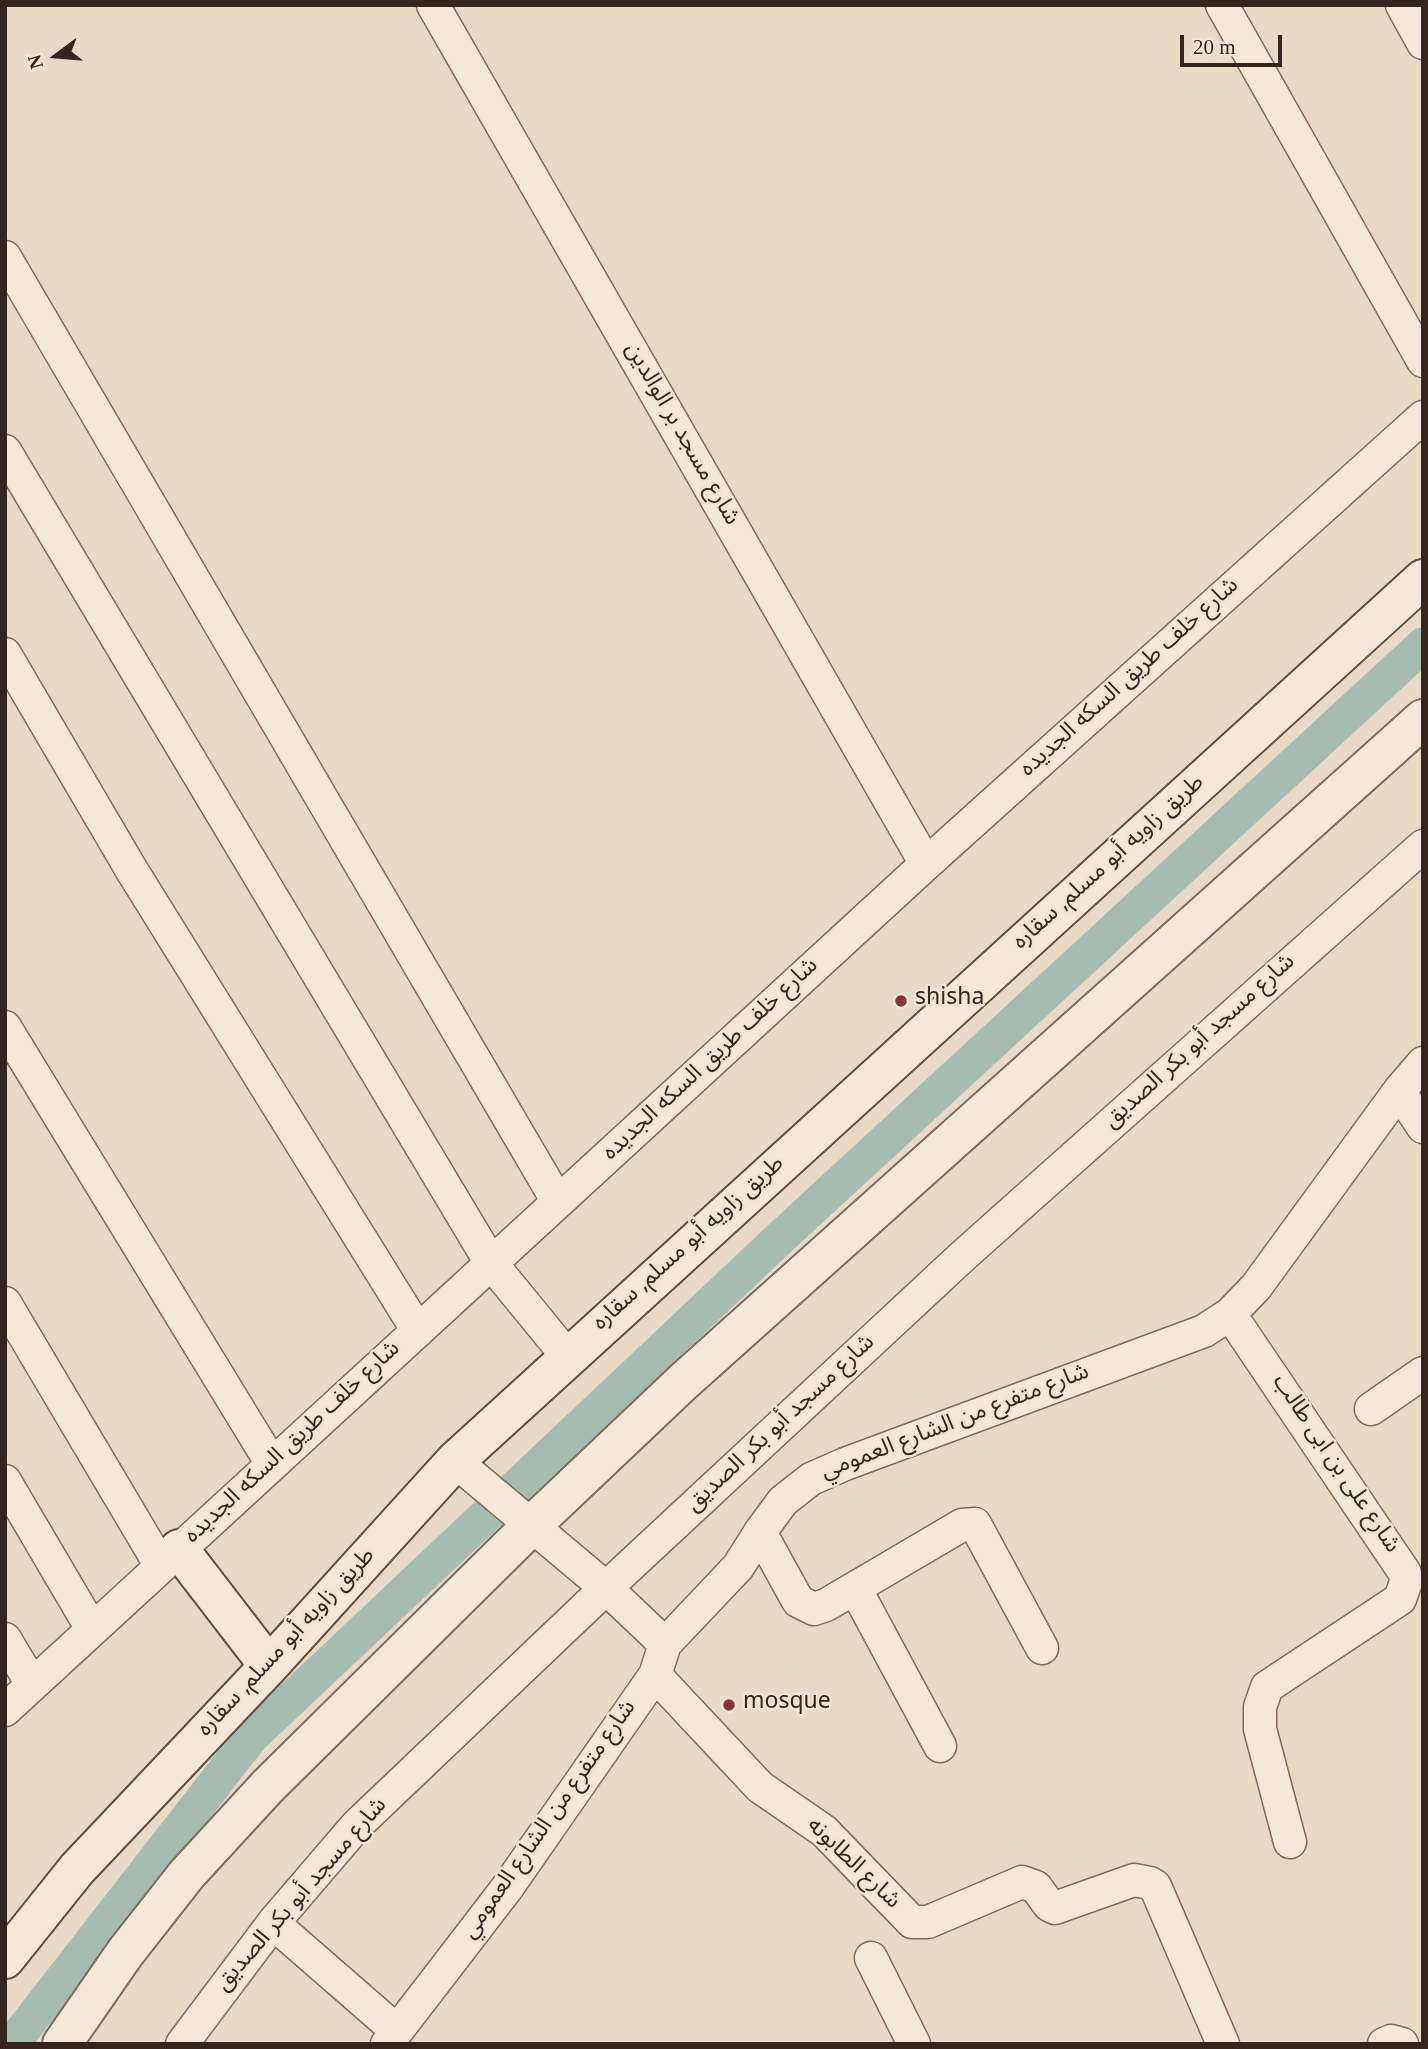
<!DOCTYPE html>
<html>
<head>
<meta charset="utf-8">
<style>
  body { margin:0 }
  #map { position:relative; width:1428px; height:2049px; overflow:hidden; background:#e8dac4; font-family:Georgia,serif }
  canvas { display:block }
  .frame { position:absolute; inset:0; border:7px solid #32261f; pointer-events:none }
  .north { position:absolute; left:21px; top:21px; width:70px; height:70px; -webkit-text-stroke:5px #f0e5d2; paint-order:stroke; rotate:254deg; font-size:19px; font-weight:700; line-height:28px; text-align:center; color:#32261f }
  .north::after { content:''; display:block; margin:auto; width:24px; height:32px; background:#32261f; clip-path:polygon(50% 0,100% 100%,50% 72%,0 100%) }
  .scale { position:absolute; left:1180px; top:35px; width:102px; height:32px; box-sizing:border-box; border:4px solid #32261f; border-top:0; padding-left:9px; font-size:21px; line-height:24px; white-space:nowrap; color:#32261f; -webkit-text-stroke:5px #f0e5d2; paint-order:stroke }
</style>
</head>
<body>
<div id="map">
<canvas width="1428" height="2049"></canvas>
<div class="frame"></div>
<div class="north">N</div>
<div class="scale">20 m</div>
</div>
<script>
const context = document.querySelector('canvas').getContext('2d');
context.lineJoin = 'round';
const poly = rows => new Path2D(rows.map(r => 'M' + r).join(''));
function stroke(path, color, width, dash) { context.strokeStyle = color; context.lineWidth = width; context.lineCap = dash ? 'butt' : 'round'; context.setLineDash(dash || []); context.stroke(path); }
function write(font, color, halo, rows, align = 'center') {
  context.font = font + ' Georgia,"Noto Sans Arabic",serif'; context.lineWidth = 5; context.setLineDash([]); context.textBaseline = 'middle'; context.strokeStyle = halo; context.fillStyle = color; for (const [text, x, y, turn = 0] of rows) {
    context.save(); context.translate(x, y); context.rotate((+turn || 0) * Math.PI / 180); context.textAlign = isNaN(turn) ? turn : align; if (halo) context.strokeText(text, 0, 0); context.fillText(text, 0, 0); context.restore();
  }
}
stroke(poly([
  [12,2044,251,1737,779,1239,1423,645]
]), '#a5bcb3', 35);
const minor = poly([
  [433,5,926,864],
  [1222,5,1423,361],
  [1402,5,1423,43],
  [5,257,558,1202],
  [5,451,491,1263,568,1357],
  [5,654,131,869,418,1331],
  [5,1027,272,1464],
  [1399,1091,1423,1127],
  [5,1303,161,1566],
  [1230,1314,1405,1573,1406,1582,1400,1599,1267,1687,1260,1707,1260,1729,1290,1842],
  [1371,1409,1423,1373],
  [455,1461,606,1588,665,1644],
  [5,1481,92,1629],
  [760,1532,798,1601,814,1609,826,1605,962,1525,975,1524,1042,1648],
  [855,1588,940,1746],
  [5,1639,32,1684],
  [655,1675,760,1787,824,1831,912,1922,928,1922,1022,1882,1036,1887,1049,1905,1055,1908,1134,1880,1150,1883,1155,1886,1223,2044],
  [5,1710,926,864,1423,417],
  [273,1923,397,2031],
  [871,1958,914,2044],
  [182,2044,273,1923,357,1825,606,1588,964,1255,1423,846],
  [387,2044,507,1888,655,1675,665,1644,738,1567,760,1532,783,1501,811,1479,845,1464,1204,1331,1230,1314,1256,1287,1399,1091,1423,1063],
  [1384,2044,1391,2041,1402,2044]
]);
const tertiary = poly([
  [62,2044,125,1953,187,1874,268,1786,532,1525,684,1381,1423,719]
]);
const secondary = poly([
  [179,1549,269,1666],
  [5,1959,77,1869,269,1666,455,1461,1423,579]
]);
stroke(minor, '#806c5d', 35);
stroke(tertiary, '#806c5d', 42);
stroke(secondary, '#624e40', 42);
stroke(minor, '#f4e8d6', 32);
stroke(tertiary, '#f4e8d6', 38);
stroke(secondary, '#f4e8d6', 38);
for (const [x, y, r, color] of [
  [901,1001,7,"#88343d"],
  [729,1705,7,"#88343d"]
]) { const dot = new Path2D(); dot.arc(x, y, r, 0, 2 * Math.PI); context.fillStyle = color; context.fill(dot); stroke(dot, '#f0e5d2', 2.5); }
write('23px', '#32261f', '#f0e5d2', [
  ["شارع مسجد بر الوالدين",680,435,60],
  ["شارع خلف طريق السكه الجديده",1131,679,-42],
  ["طريق زاويه أبو مسلم, سقاره",1110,864,-42],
  ["شارع مسجد أبو بكر الصديق",1201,1043,-42],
  ["شارع خلف طريق السكه الجديده",712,1061,-43],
  ["طريق زاويه أبو مسلم, سقاره",690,1245,-42],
  ["شارع متفرع من الشارع العمومي",956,1424,-21],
  ["شارع مسجد أبو بكر الصديق",782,1425,-43],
  ["شارع خلف طريق السكه الجديده",294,1444,-43],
  ["شارع على بن ابى طالب",1334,1465,56],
  ["طريق زاويه أبو مسلم, سقاره",288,1644,-47],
  ["شارع متفرع من الشارع العمومي",551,1821,-55],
  ["شارع الطابونه",852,1865,44],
  ["شارع مسجد أبو بكر الصديق",303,1896,-49]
]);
write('23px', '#32261f', '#f0e5d2', [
  ["shisha",915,1001],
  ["mosque",743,1705]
], 'left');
</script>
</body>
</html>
